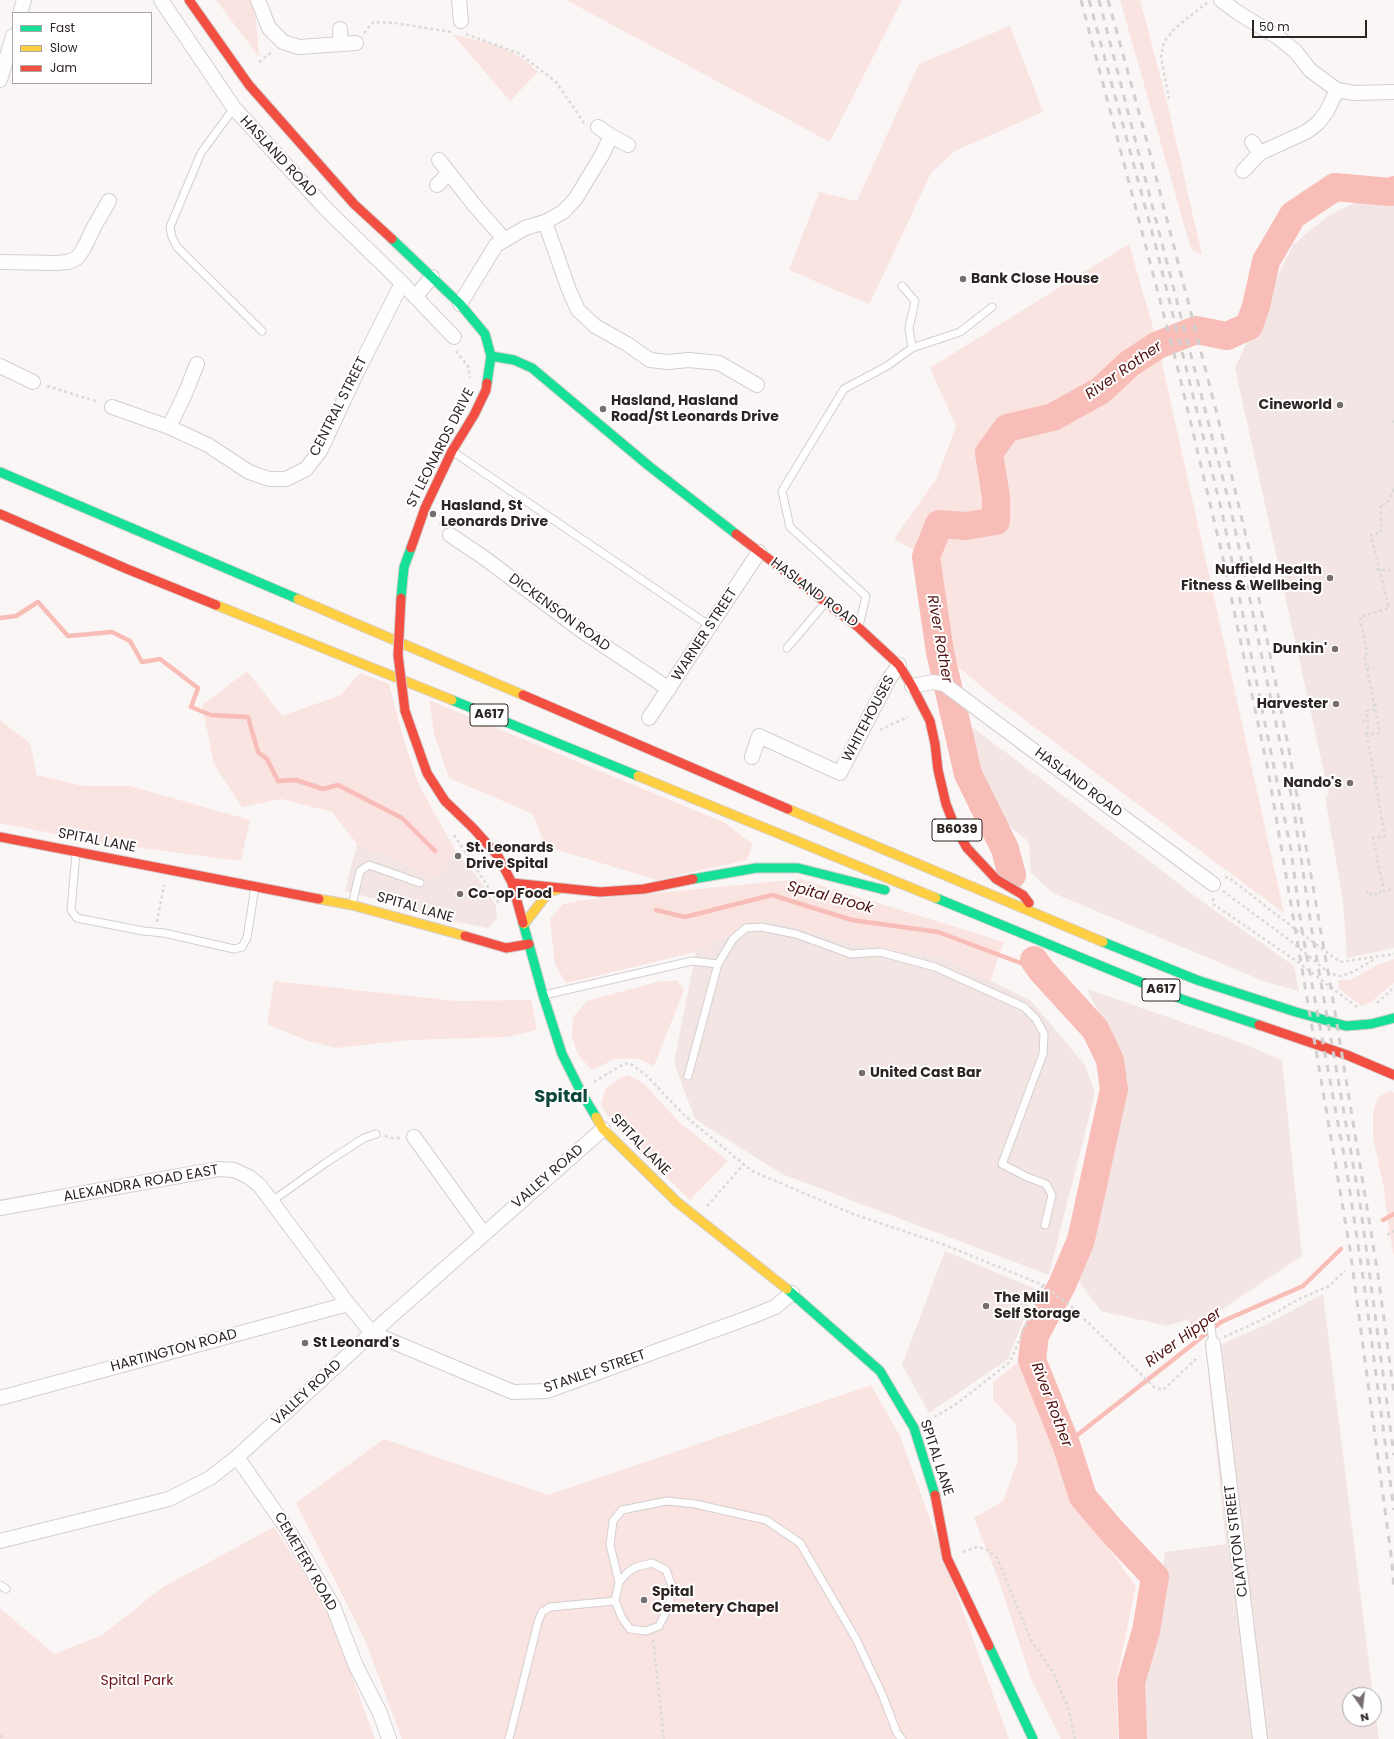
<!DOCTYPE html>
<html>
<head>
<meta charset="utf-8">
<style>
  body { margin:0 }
  #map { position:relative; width:1394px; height:1739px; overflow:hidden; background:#fbf6f6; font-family:Poppins,sans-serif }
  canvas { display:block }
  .legend { position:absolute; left:12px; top:12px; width:140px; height:72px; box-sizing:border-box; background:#fff; border:1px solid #aba7a7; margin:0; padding:5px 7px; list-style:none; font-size:12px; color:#2d2423 }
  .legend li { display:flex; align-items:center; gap:8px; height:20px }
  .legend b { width:20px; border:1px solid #aba7a7 }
  .north { position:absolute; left:1342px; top:1687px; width:40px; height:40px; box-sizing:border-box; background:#fff; border:1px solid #aba7a7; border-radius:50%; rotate:166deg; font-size:11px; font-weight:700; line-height:16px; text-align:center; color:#2d2423 }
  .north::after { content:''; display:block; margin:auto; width:14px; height:18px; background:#756e6d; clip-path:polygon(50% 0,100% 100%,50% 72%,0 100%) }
  .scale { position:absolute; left:1252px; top:20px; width:115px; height:18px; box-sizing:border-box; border:2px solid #2d2423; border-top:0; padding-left:5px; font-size:12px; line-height:14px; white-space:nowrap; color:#2d2423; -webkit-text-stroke:3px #fff; paint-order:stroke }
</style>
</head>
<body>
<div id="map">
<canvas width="1394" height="1739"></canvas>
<ul class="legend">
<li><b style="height:5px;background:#16e098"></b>Fast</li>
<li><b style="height:5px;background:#ffcf43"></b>Slow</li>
<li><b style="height:5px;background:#f24e42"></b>Jam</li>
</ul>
<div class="north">N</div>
<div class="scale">50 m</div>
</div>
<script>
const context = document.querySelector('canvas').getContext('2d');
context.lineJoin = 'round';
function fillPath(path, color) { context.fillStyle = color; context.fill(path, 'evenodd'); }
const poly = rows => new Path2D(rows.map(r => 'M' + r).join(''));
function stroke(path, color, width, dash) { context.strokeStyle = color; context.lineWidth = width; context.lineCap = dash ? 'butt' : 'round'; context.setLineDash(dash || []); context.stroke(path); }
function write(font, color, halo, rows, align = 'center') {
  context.font = font + ' Poppins,sans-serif'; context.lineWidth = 4; context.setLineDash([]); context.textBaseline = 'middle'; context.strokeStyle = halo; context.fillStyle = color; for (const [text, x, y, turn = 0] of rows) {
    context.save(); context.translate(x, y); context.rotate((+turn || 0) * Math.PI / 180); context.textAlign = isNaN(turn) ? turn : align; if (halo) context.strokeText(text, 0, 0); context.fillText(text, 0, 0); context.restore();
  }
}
fillPath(poly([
  [1360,200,1377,204,1394,201,1394,948,1347,958,1343,902,1325,797,1329,795,1235,368,1268,295,1293,245,1328,216],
  [972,727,1056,790,1200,900,1294,966,1299,991,1266,982,1053,893,1031,873,1029,842,993,812,973,765],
  [357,844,435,877,456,852,476,875,496,905,497,919,488,928,441,919,421,911,345,891],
  [765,918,846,942,943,957,1031,1001,1085,1065,1095,1093,1049,1275,782,1174,695,1119,674,1063,696,952],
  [1087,989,1231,1039,1282,1060,1302,1256,1191,1330,1189,1319,1167,1326,1101,1311,1078,1280,1076,1280,1095,1243,1128,1081,1112,1040],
  [945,1251,1036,1289,1008,1359,929,1413,902,1365],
  [1323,1294,1373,1695,1350,1695,1350,1719,1374,1719,1374,1701,1379,1739,1143,1739,1142,1686,1157,1615,1165,1552,1226,1544,1206,1353,1233,1339,1267,1324]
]), '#f2e5e4');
fillPath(poly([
  [216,0,251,0,256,19,259,57],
  [566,0,902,0,830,142],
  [1120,0,1140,0,1167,102,1202,255,1191,249],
  [1010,26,1043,112,955,151,931,173,870,303,868,304,789,270,819,192,857,201,919,64],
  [453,35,478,40,503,48,522,58,538,72,510,101],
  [1129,244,1158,345,1284,913,995,698,940,652,926,557,894,539,937,478,956,426,930,368],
  [247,671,282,716,341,695,360,673,389,684,404,741,419,785,456,852,435,877,357,844,332,812,281,799,242,807,214,764,202,705],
  [429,700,723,822,753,844,747,860,657,880,545,846,533,814,449,778,434,733],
  [0,720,30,743,37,775,83,786,130,786,250,820,241,861,88,841,86,832,74,830,71,837,0,823],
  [801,879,1004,942,990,981,943,957,846,942,765,918,696,952,566,983,555,965,550,919,563,904,583,900],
  [1394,959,1394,983,1371,1002,1362,1006,1339,989,1338,980,1349,980,1358,976,1377,965],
  [677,980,684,990,654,1066,639,1059,615,1059,592,1070,578,1055,572,1037,573,1017,587,1001,657,982],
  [274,981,456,1001,531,1000,537,1030,508,1037,409,1040,336,1048,308,1041,267,1024],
  [629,1075,644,1084,680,1123,728,1161,690,1200,613,1124,601,1105,606,1088,622,1077],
  [1391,1091,1394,1093,1394,1257,1388,1224,1384,1189,1373,1137,1373,1112,1378,1097],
  [1025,1357,1065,1458,1077,1494,1094,1526,1124,1570,1136,1586,1116,1682,1118,1739,1061,1739,1031,1679,1000,1584,974,1518,1003,1501,1018,1460,1016,1424,993,1400,993,1382],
  [871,1385,900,1436,1009,1739,402,1739,365,1640,296,1503,384,1439,548,1495],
  [274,1527,327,1608,375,1739,0,1739,0,1608,54,1654,102,1635,163,1587]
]), '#fae4e2');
stroke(poly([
  [0,618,16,616,38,602,68,636,112,632,130,641,142,662,160,659,198,688,191,707,211,715,248,717,258,752,267,759,278,781,296,780,323,789,338,785,402,818,435,851],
  [656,910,685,917,772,895,852,920,938,932,1042,971],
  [1383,1220,1394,1214],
  [1066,1444,1221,1322,1303,1286,1341,1249]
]), '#f8bdb7', 4.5);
stroke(poly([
  [1012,875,1005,849,968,774,940,652,926,557,939,524,966,526,996,521,996,497,989,453,1007,428,1053,417,1100,391,1129,364,1158,345,1196,330,1227,336,1249,326,1256,306,1266,261,1293,215,1335,187,1390,192,1394,190],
  [1034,960,1042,971,1095,1029,1110,1060,1114,1089,1081,1240,1062,1285,1035,1335,1032,1360,1066,1444,1083,1497,1112,1531,1155,1577,1146,1631,1131,1682,1133,1739]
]), '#f8bdb7', 28);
const lane = poly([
  [234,108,201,153,170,227,172,237,177,247,262,331],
  [902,286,915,301,909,328,912,348],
  [452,451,710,626],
  [859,626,866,596,790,527,782,491,844,389,887,366,912,348,960,332,992,307],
  [787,648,826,602],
  [76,853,71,910,77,918,143,931,164,933,234,949,242,947,247,938,255,887],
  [352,905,360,871,369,865,420,883],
  [544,995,692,961,718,964,733,939,746,928,761,927,796,934,851,954,880,952,935,967,1024,1007,1036,1019,1044,1034,1043,1054,1002,1164,1027,1177,1046,1184,1052,1195,1045,1225],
  [688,1076,718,964],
  [272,1201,327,1162,364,1138,376,1134],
  [1210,1317,1213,1344],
  [652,1563,666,1570,672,1586,669,1606,659,1626,646,1631,630,1629,622,1618,615,1601,619,1582,628,1572,636,1567,652,1563],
  [619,1582,610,1545,613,1521,622,1510,667,1501,695,1504,766,1520,800,1543,856,1639,882,1694,897,1733,902,1739],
  [0,1585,6,1589],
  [509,1739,538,1622,542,1612,550,1607,615,1601]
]);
const street = poly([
  [161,0,234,108,327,210,402,283,454,337],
  [258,0,269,28,283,42,299,47,356,43],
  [459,0,461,21],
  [1221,0,1237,12,1279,38,1296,52,1310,70,1337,90,1354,93,1394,92],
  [20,13,24,0],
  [340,29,341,44],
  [0,80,13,36],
  [598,127,611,136,628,145],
  [1252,142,1260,153],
  [439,160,475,206,504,239],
  [1243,171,1260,153,1306,132,1318,123,1327,111,1337,90],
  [437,185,449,173],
  [545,222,569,290,578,310,595,326,627,344,650,360,668,362,689,360,719,363,757,385],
  [0,262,56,263,68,262,77,258,84,248,94,227,109,201],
  [415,297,432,277],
  [460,304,496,245,525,228,545,222,563,212,576,198,602,155,611,136],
  [0,366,33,382],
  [112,407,169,427,208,445,249,472,269,479,286,479,306,469,320,451,356,374,402,283],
  [169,427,185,394,197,364],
  [450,535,483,557,582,631,669,689],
  [912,686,933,682,944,684,1213,884],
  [649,718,759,552],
  [752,757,759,736,840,773,889,679,899,665],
  [414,1137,484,1234],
  [0,1208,218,1169,234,1170,249,1177,260,1186,348,1304,372,1333,513,1392,547,1391,753,1316,775,1307,792,1293],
  [1213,1344,1260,1739],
  [0,1398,348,1304],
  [237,1457,290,1533,333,1606,356,1666,380,1713,389,1739],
  [0,1541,169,1499,210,1478,237,1457,372,1333,603,1129]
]);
const fast = poly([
  [392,239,460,304,485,334,491,356,487,383],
  [491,356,514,360,532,368,649,466,736,534],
  [0,472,298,599],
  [401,598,404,567,411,548],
  [452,700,638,776],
  [693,879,756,868,798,868,885,890],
  [936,898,1184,1000,1259,1025],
  [523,923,543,995,562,1054,581,1092,596,1117],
  [1103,942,1197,980,1296,1012,1346,1026,1371,1024,1394,1018],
  [787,1289,880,1371,914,1428,935,1495],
  [989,1646,1033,1739]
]);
const slow = poly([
  [298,599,523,695],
  [216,605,452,700],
  [638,776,936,898],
  [788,809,1103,942],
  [319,899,352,905,465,936],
  [524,924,545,897,552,891,563,888],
  [596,1117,603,1129,677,1202,787,1289]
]);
const jam = poly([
  [189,0,249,85,354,204,392,239],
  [0,514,127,569,216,605],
  [736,534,858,627,899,665,912,686],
  [411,548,425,508,452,451,474,415,486,390,487,383],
  [912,686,930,721,935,744,938,770,946,804,955,827,967,848,996,879,1023,895,1029,903],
  [523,695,788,809],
  [405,711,427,773,445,801,473,828,498,856,512,883,523,923],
  [0,837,319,899],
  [512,883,600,892,644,889,693,879],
  [465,936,506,948,529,944],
  [1259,1025,1347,1055,1394,1075],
  [935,1495,947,1558,989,1646]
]);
stroke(lane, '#d6cece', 9);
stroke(street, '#d6cece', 16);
stroke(fast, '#d6cece', 11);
stroke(slow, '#d6cece', 11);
stroke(jam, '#d6cece', 11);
stroke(poly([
  [364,33,373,22,395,23,451,32],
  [466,34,520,54,556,82,584,123],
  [259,62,272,52],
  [1169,99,1161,57,1164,42,1175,28,1208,2],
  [456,351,468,366,470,378],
  [47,386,99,402],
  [1392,422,1394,421],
  [1394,489,1387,504,1381,504,1381,533,1371,535,1389,608,1360,617,1367,654,1364,655,1380,733,1367,735,1385,836,1373,838,1384,891,1394,889],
  [440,515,449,521],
  [440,525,443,517],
  [1376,569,1394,571],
  [1367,669,1374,668],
  [1374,705,1379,704],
  [1362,721,1368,720],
  [880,730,908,717],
  [1367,735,1368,720,1366,711,1375,709],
  [1375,778,1382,777],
  [454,835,500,905],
  [1225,878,1228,877,1282,919,1340,962,1394,954],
  [1223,891,1292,942,1329,973,1341,976,1353,972,1375,959],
  [1367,891,1368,895,1376,893],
  [1376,896,1376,893,1384,891],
  [1213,898,1213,904,1295,960,1357,1007],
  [157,922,164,885],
  [1377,1003,1394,987],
  [594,1082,620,1066,629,1063,646,1075,685,1116,752,1171,853,1214,945,1245,1043,1285,1072,1307,1154,1387,1163,1390,1199,1356],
  [385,1136,392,1138,401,1138],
  [707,1206,744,1164],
  [1387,1235,1394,1231],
  [1224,1337,1268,1317,1297,1300,1329,1286,1345,1271],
  [929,1420,955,1405,1010,1362,1043,1285],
  [963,1552,977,1547,986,1549,997,1558,1031,1640,1053,1672,1069,1710,1075,1739],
  [653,1640,664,1739],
  [0,1735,3,1739]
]), '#dcd9d9', 2.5, [3, 3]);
stroke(lane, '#fefefe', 7);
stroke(street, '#fefefe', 14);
stroke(fast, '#16e098', 9);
stroke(slow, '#ffcf43', 9);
stroke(jam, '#f24e42', 9);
stroke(poly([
  [1081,0,1177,365,1222,554,1268,770,1350,1249,1392,1562,1394,1591],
  [1089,0,1155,243,1222,512,1258,689,1291,850,1301,925,1346,1166,1364,1284,1394,1510],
  [1099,0,1231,510,1293,804,1312,932,1360,1203,1394,1455],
  [1108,0,1146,138,1219,422,1249,549,1289,750,1334,1006,1378,1275,1394,1394]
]), '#d1d0cf', 3, [7, 7]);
const jamBridge = poly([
  [401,598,398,655,405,711]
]);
stroke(jamBridge, '#d6cece', 11, []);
stroke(jamBridge, '#f24e42', 9);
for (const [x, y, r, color] of [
  [963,279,4,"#756e6d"],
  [1340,405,4,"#756e6d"],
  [603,409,4,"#756e6d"],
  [433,514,4,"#756e6d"],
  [1330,578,4,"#756e6d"],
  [1335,649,4,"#756e6d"],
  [1336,704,4,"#756e6d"],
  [1350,783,4,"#756e6d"],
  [458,856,4,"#756e6d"],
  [460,894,4,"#756e6d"],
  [862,1073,4,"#756e6d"],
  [986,1306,4,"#756e6d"],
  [305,1343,4,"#756e6d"],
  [644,1600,4,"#756e6d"]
]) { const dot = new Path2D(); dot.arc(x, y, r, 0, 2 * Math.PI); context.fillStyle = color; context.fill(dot); stroke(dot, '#fff', 1.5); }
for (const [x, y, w] of [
  [489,715,38],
  [957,830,50],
  [1161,990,38]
]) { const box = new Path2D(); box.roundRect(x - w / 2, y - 11, w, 22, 3); context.fillStyle = '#fff'; context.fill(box); stroke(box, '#2d2423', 1); }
write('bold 13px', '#2d2423', null, [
  ["A617",489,715],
  ["B6039",957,830],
  ["A617",1161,990]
]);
write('14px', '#2d2423', '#fff', [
  ["HASLAND ROAD",278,157,47],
  ["CENTRAL STREET",339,407,-63],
  ["ST LEONARDS DRIVE",441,448,-63],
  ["HASLAND ROAD",814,593,37],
  ["DICKENSON ROAD",559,613,36],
  ["WARNER STREET",705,635,-57],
  ["WHITEHOUSES",869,719,-62],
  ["HASLAND ROAD",1078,783,37],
  ["SPITAL LANE",97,841,11],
  ["SPITAL LANE",415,908,16],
  ["SPITAL LANE",640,1145,46],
  ["VALLEY ROAD",548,1177,-41],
  ["ALEXANDRA ROAD EAST",141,1184,-10],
  ["HARTINGTON ROAD",174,1351,-15],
  ["STANLEY STREET",595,1372,-19],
  ["VALLEY ROAD",307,1393,-43],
  ["SPITAL LANE",936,1458,72],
  ["CLAYTON STREET",1237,1541,-97],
  ["CEMETERY ROAD",305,1562,60]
]);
write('bold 14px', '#2d2423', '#fff', [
  ["Bank Close House",971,279],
  ["Hasland, Hasland",611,401],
  ["Road/St Leonards Drive",611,417],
  ["Cineworld",1332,405,"right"],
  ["Hasland, St",441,506],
  ["Leonards Drive",441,522],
  ["Nuffield Health",1322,570,"right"],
  ["Fitness & Wellbeing",1322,586,"right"],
  ["Dunkin'",1327,649,"right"],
  ["Harvester",1328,704,"right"],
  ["Nando's",1342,783,"right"],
  ["St. Leonards",466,848],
  ["Drive Spital",466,864],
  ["Co-op Food",468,894],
  ["United Cast Bar",870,1073],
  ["The Mill",994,1298],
  ["Self Storage",994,1314],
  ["St Leonard's",313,1343],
  ["Spital",652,1592],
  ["Cemetery Chapel",652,1608]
], 'left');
write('14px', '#6d1314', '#fff', [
  ["Spital Park",137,1681]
]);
write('italic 15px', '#511211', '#fff', [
  ["River Rother",1124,371,-35],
  ["River Rother",939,639,80],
  ["Spital Brook",830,898,15],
  ["River Hipper",1184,1338,-36],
  ["River Rother",1051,1405,69]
]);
write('bold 18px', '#0d463a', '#fff', [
  ["Spital",561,1097]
]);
</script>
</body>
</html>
